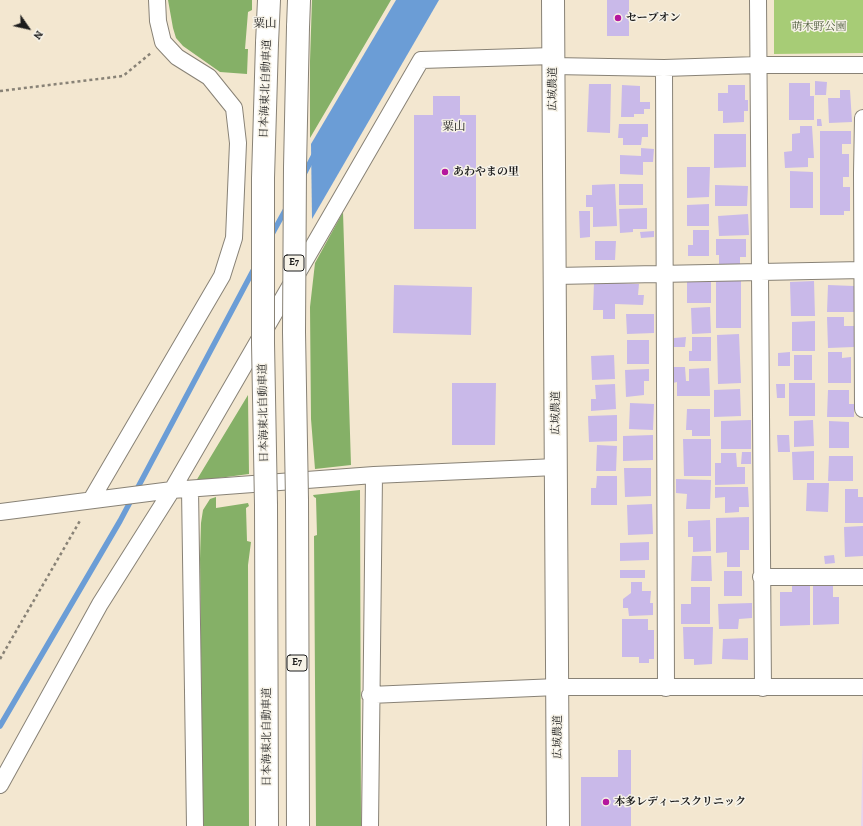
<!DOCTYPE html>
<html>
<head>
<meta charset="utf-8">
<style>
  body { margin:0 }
  #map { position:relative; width:863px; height:826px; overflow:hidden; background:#f3e7d0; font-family:Alegreya,serif }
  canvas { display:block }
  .north { position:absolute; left:8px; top:8px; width:40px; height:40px; -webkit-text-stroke:3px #f7f3e8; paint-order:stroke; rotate:124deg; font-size:11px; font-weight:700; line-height:16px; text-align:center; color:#1c1c1c }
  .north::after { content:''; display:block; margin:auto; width:14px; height:18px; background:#1c1c1c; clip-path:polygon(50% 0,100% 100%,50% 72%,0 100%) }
</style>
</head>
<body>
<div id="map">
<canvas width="863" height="826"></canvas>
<div class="north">N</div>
</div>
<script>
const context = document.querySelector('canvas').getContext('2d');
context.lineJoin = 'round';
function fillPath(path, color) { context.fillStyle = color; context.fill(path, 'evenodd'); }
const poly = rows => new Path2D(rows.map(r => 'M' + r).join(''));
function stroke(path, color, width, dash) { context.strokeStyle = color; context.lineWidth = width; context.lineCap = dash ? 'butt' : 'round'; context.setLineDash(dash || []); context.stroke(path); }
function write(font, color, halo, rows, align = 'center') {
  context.font = font + ' Alegreya,"Noto Serif JP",serif'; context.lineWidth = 3; context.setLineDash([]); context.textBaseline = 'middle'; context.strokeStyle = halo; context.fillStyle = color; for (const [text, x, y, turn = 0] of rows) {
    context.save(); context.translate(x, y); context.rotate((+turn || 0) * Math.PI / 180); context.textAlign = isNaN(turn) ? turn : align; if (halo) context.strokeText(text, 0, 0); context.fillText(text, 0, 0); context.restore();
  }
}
fillPath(poly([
  [863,735,863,826,861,826]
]), '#e7d2ef');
fillPath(poly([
  [774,0,863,0,863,53,774,54]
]), '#a7cc76');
fillPath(poly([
  [168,0,252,0,252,10,248,12,245,49,248,49,247,74,220,72,183,46,176,38,173,28],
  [312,0,391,0,310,138,310,61],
  [343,212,351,465,315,469,311,419,310,307,315,263],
  [248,395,249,474,196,481],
  [360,490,361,826,316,826,314,536,317,535,316,498,314,497,313,495],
  [216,497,216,508,248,503,249,506,246,508,247,541,251,542,248,565,249,826,203,826,200,559,201,523,203,510,210,499]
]), '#85b067');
fillPath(poly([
  [396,0,439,0,312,219,311,144]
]), '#6b9dd6');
stroke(poly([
  [303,176,314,155],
  [271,236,287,207],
  [0,726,120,521,255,267]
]), '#6b9dd6', 5.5);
fillPath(poly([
  [607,0,629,0,629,36,607,36],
  [815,81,827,82,826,95,815,95],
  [789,83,810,83,810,96,814,96,814,120,789,120],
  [589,84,611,84,610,133,587,132],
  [622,85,640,86,640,102,650,102,650,109,644,109,644,114,634,114,634,117,621,117],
  [728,85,745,85,745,100,748,100,748,111,744,111,744,122,723,123,723,111,718,111,718,93,728,93],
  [840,90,850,90,852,122,829,123,828,98,840,98],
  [433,96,460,96,460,115,476,115,476,229,414,229,414,115,433,115],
  [817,119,821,119,822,126,817,126],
  [619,124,648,124,648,137,642,137,641,145,623,145,623,138,618,138],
  [800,126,812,126,814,158,808,158,808,167,785,168,784,152,792,151,792,134,800,133],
  [820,131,851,131,851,144,842,144,842,154,849,154,849,177,843,177,843,187,850,187,850,211,844,211,844,215,820,215],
  [714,134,746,134,746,167,714,168],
  [641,148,654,149,653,162,643,162,643,175,620,174,620,155,641,156],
  [687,167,710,167,709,197,687,198],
  [790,171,813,172,813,208,790,208],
  [615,184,617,226,593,227,593,207,586,207,586,195,592,195,592,185],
  [619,184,643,184,643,205,619,205],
  [715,185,748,186,747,206,715,206],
  [709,204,709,226,687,226,687,205],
  [647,208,647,229,633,229,633,232,620,233,619,209],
  [579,211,590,211,590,237,580,238],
  [748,214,749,235,719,236,718,216],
  [693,230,709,230,709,256,688,256,688,245,693,245],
  [654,231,654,237,641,238,640,232],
  [716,239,746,239,746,257,740,257,740,264,719,264,719,255,716,255],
  [595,241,616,241,615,260,595,260],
  [741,280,741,328,716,328,716,281],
  [687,281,711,281,711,303,687,303],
  [814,281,815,316,791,316,790,282],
  [594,282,639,284,638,295,644,295,643,305,615,304,615,319,603,319,603,310,593,310],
  [394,285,472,287,471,335,393,333],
  [828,285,854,286,854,312,827,312],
  [710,307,711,333,692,334,691,308],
  [626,314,654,314,654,333,627,334],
  [827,317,844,317,844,326,854,326,854,347,828,348],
  [815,321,815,351,792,351,792,322],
  [739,334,741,383,718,384,717,335],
  [686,337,685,347,674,347,674,338],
  [692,337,711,337,711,361,689,361,689,351,692,351],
  [627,340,649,340,649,364,627,364],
  [790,352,790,366,778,366,778,353],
  [828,352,842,352,842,358,851,357,851,383,828,383],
  [614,355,615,379,592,380,591,356],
  [794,355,812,355,812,380,794,380],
  [673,367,685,367,686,381,689,381,689,369,709,368,710,396,677,396,677,382,673,383],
  [649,369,649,381,644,381,644,395,626,397,625,370],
  [452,383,496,383,495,445,452,445],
  [789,383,815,383,815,416,789,416],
  [615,384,616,409,591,411,591,399,596,399,595,385],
  [776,384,785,384,785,398,777,398],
  [740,389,741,416,714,417,714,390],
  [828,390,849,390,849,404,854,404,854,417,827,417],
  [630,403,654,404,653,430,629,429],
  [687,409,710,409,710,436,692,436,692,430,686,430],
  [617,415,617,441,589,442,588,416],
  [751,420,751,449,721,449,721,421],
  [813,420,814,446,794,447,794,421],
  [829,421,849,422,849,448,829,448],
  [653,435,653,460,623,461,623,436],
  [777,435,789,435,790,452,778,452],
  [683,439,711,439,711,476,684,476],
  [597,445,617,446,616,471,596,471],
  [814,451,814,480,793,480,792,452],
  [742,452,751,452,751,464,741,464],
  [721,453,736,453,737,467,745,467,745,484,715,485,715,463,721,463],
  [829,456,853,456,853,481,828,481],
  [624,468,651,468,651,496,625,497],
  [597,476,617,476,617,505,591,505,591,488,596,488],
  [676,479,711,480,710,509,686,509,687,494,676,493],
  [807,483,829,483,828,512,806,511],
  [715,487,748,487,749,507,739,507,739,512,725,513,725,497,715,498],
  [845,489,858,489,858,497,863,497,863,523,845,523],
  [652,504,653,534,628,535,627,505],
  [749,517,749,550,740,550,740,567,727,567,727,552,716,553,716,518],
  [710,520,711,551,693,552,693,537,688,537,688,521],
  [863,526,863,556,845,557,844,527],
  [649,542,649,560,620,561,620,543],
  [834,555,835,563,825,564,824,556],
  [692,556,711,556,712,581,691,581],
  [620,570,645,570,645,578,620,578],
  [724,571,742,571,742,596,724,596],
  [631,582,642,582,642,591,651,591,650,603,653,603,653,615,629,616,628,608,623,608,623,599,631,593],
  [792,583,810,583,810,625,780,626,780,592,792,592],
  [813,584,833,584,833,597,839,597,839,624,813,625],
  [691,587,710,587,710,624,681,624,681,604,691,604],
  [752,603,752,618,739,619,738,629,719,629,718,604],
  [622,619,648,619,648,630,654,630,654,659,649,659,649,663,639,663,639,657,622,657],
  [683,627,713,627,712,664,694,665,694,659,684,659],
  [748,638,748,660,722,659,723,639],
  [618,750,631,750,631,826,581,826,581,777,618,777]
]), '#c9b9e9');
const street = poly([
  [758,0,763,688],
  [553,66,664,68,758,65,863,65],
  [664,68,666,688],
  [863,118,862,173,863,409],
  [555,276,863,270],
  [190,489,195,826],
  [91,500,222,276,234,238,238,143,234,108,209,77,177,57,163,42,158,21,157,0],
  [0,512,172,490,374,475,556,467],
  [761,577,863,577],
  [370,695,557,687,863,687],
  [0,785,100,604,172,490,421,60,553,56],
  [370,826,374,475]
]);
const secondary = poly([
  [553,0,558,826]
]);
const highway = poly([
  [298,27,299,0],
  [267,43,269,0],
  [297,500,298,826],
  [266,505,267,826]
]);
stroke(street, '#888276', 18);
stroke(secondary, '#888276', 24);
stroke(highway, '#888276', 24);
stroke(poly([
  [0,91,123,76,151,53],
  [0,659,81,519]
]), '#888276', 2.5, [3, 3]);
stroke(street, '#fff', 16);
stroke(secondary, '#fff', 22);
stroke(highway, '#fff', 22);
const highwayBridge = poly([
  [297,500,294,332,295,167,298,27],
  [266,505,263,343,263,178,267,43]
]);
stroke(highwayBridge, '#888276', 24, []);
stroke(highwayBridge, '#fff', 22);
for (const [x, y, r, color] of [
  [618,18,4,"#b5179e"],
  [445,172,4,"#b5179e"],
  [606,802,4,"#b5179e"]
]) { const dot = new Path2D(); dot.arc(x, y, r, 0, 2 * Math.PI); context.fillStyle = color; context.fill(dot); stroke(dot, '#f7f3e8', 1.5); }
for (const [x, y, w] of [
  [294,263,20],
  [297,663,20]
]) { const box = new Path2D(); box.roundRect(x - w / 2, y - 8, w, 16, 3); context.fillStyle = '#f7f3e8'; context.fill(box); stroke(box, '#1c1c1c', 1); }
write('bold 10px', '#1c1c1c', null, [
  ["E7",294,263],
  ["E7",297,663]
]);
write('bold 11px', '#1c1c1c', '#f7f3e8', [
  ["セーブオン",626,18],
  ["あわやまの里",453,172],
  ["本多レディースクリニック",614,802]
], 'left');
write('11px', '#4d5a3c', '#f7f3e8', [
  ["萌木野公園",819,27]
]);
write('11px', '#1c1c1c', '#f7f3e8', [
  ["日本海東北自動車道",266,89,-88],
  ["広域農道",553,89,-90],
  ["日本海東北自動車道",264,413,-91],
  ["広域農道",556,413,-90],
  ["日本海東北自動車道",267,737,-90],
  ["広域農道",558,737,-90]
]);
write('12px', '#1c1c1c', '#f7f3e8', [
  ["粟山",265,24],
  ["粟山",454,127]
]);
</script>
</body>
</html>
